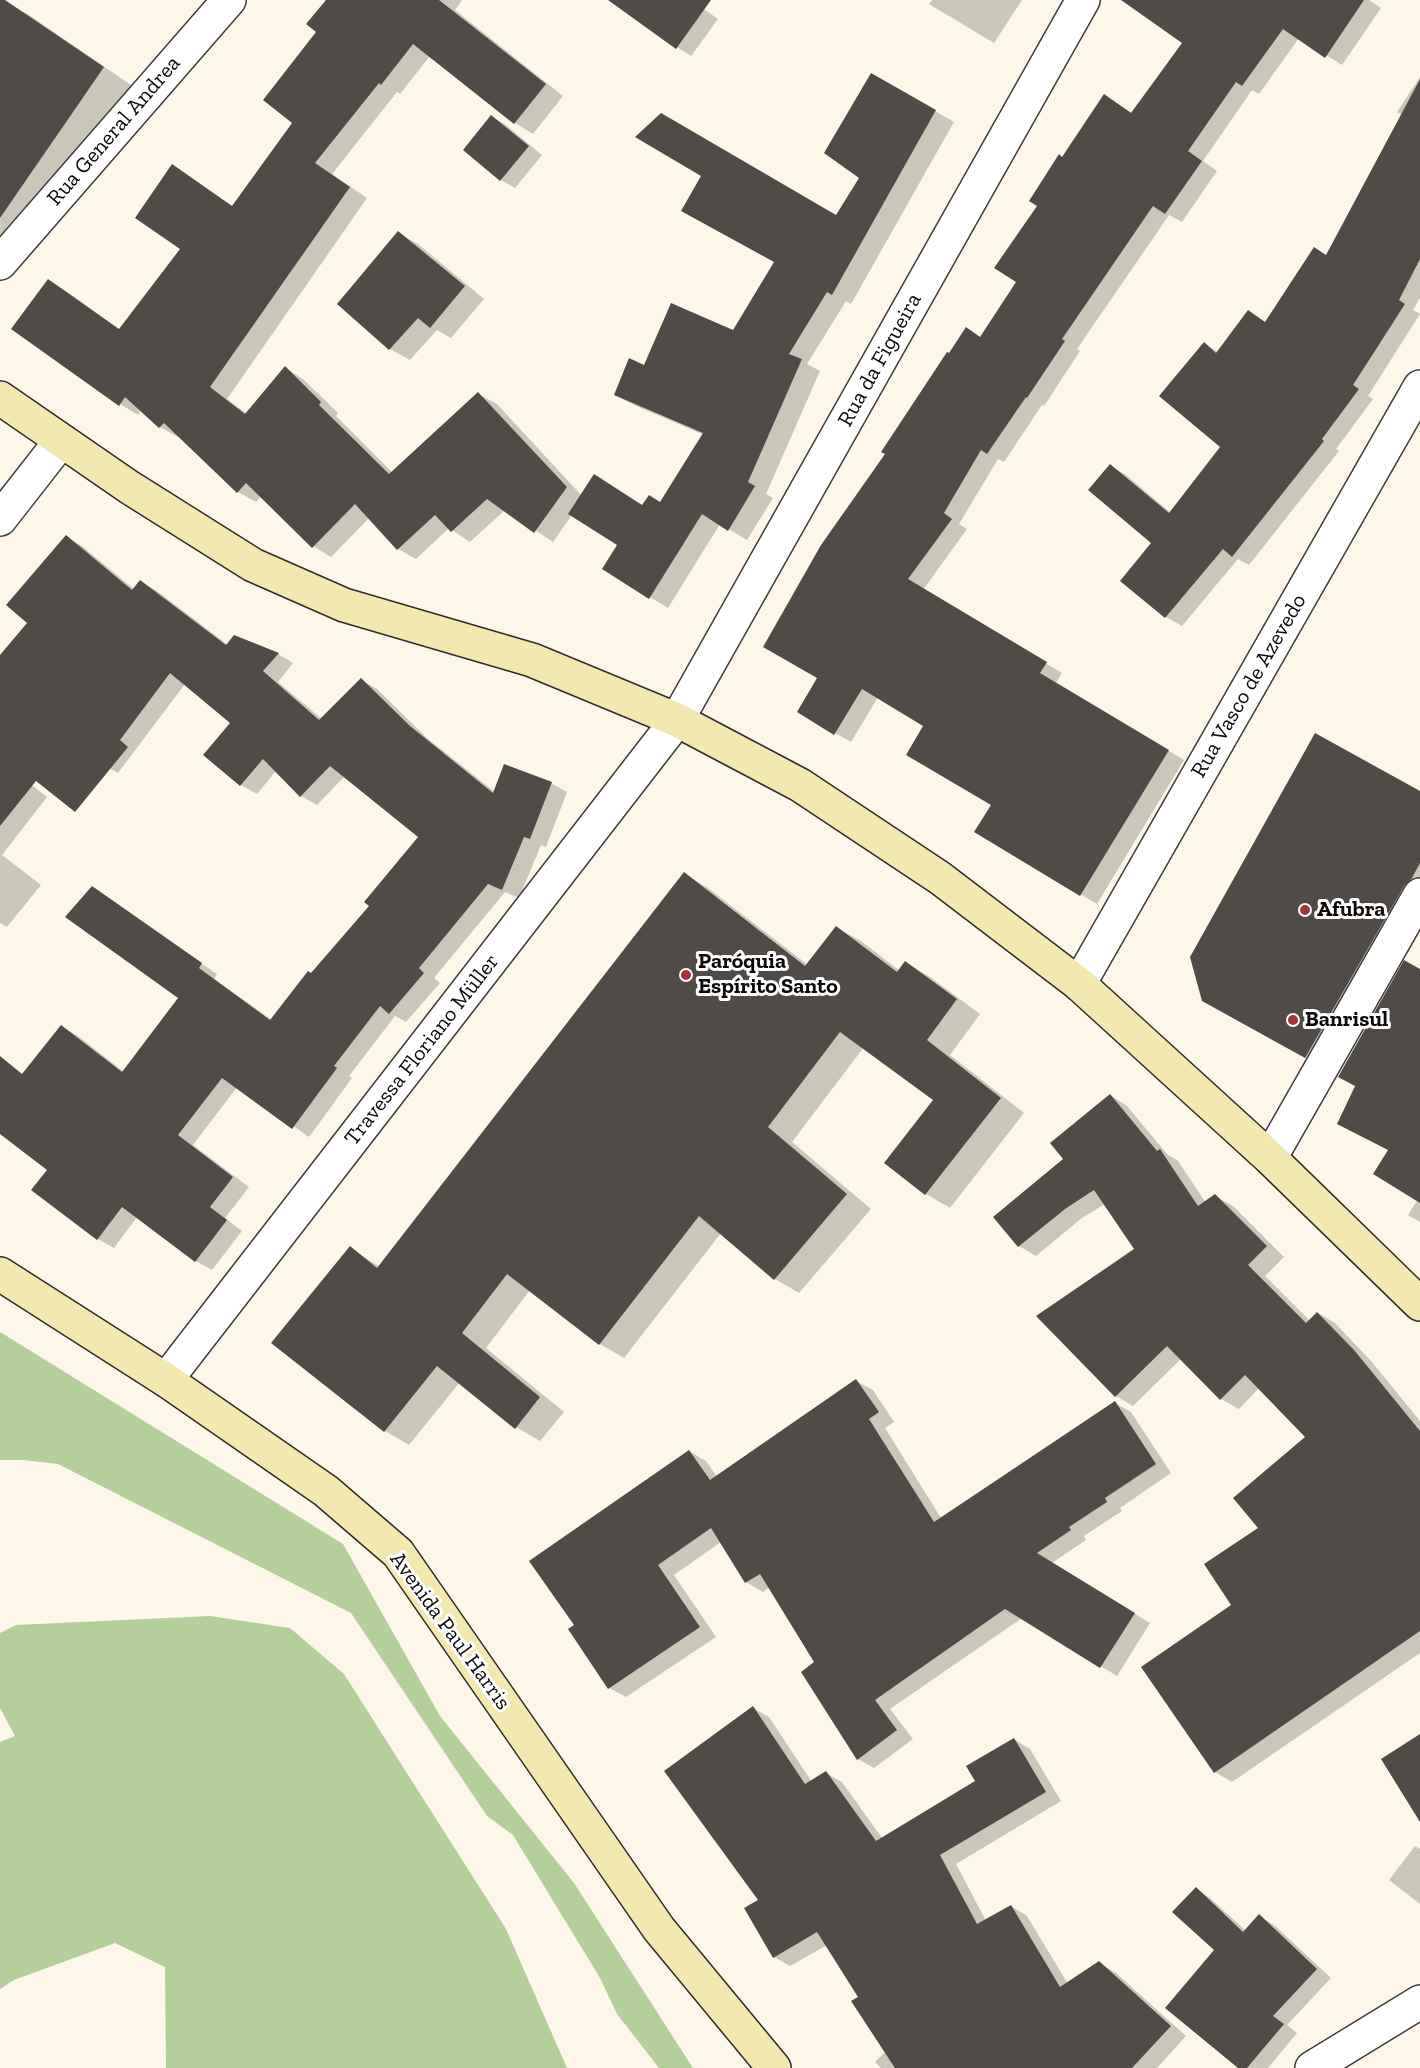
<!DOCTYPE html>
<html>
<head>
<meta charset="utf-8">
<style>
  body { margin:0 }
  canvas { display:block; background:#fcf7e9 }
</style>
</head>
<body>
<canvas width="1420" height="2068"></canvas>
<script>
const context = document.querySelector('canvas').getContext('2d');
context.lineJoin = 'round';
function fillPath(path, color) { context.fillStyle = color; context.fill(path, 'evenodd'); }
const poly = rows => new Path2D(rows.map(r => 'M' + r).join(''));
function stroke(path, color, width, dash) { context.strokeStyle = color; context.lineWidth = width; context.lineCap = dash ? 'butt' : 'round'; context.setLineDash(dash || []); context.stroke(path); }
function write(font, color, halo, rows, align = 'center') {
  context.font = font + ' "Zilla Slab",serif'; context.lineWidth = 6; context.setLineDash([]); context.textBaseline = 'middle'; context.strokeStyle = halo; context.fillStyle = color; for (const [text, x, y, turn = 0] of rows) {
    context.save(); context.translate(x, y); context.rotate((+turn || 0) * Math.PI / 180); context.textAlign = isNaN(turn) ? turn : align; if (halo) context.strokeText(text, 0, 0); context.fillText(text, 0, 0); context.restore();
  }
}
fillPath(poly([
  [0,1332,343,1544,440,1716,574,1883,693,2068,659,2068,617,2014,600,1978,513,1835,487,1816,351,1613,58,1464,23,1460,0,1460],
  [210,1616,290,1628,344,1674,506,1929,567,2068,166,2068,165,1967,115,1943,14,1980,0,1989,0,1742,15,1736,0,1708,0,1633,16,1625]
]), '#b4cf9a');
fillPath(poly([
  [1,0,29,15,131,85,0,275],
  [328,0,462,0,455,10,563,96,533,134,515,123,430,56,400,94,397,92,332,174,367,198,227,399,247,414,285,368,303,379,338,413,336,416,393,473,478,394,497,404,582,496,643,506,661,503,704,435,634,405,615,395,645,367,733,331,836,217,861,178,872,75,954,122,851,304,846,301,807,364,820,371,766,494,773,498,747,540,720,524,668,608,604,569,619,545,572,515,553,542,505,510,470,542,449,528,416,559,398,549,370,517,331,557,313,546,261,496,256,502,238,492,179,436,178,437,160,427,141,410,138,415,120,404,48,281,66,291,120,330,182,249,172,166,234,207,294,123],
  [643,0,691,0,718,19,691,56,677,47],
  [932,0,1022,0,994,43,929,4],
  [1151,0,1369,0,1381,8,1342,65,1299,38,1259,94,1252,90,1203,161,1217,171,1182,222,1169,215,1077,349,1080,351,1044,406,1042,405,1004,462,998,459,959,524,967,529,923,590,1062,673,1056,683,1184,760,1097,904,976,832,993,804,926,726,878,697,851,742,835,733,819,678,981,337,1018,282,1039,205,1063,158,1105,96,1132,113,1184,43],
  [1420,77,1420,298,1413,310,1420,314,1368,396,1373,399,1336,449,1339,451,1249,565,1238,559,1182,626,1166,617,1122,580,1153,543,1110,466,1126,475,1171,513,1223,447,1204,344,1218,352,1266,323,1327,256,1403,115,1397,112],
  [492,117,506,125,542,155,515,188,501,180],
  [398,233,418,244,484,299,451,338,437,330,410,360,390,349,339,304],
  [66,537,82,546,135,590,141,582,157,591,228,645,235,637,278,654,293,663,278,682,322,719,361,680,377,689,427,738,495,792,551,783,567,792,546,847,541,845,519,898,505,892,434,978,440,983,406,1022,395,1016,349,1076,352,1078,309,1137,237,1087,193,1145,249,1187,225,1218,242,1231,212,1270,196,1261,137,1217,114,1248,98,1239,49,1169,62,1027,78,1036,124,1072,180,998,92,888,217,974,214,979,272,1020,371,906,420,837,345,776,317,805,301,796,276,771,257,794,241,785,233,723,185,684,118,773,102,764,0,680,0,657,29,622],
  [0,760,47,797,2,855,41,885,7,927,0,923],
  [1420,793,1420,922,1334,1073,1232,1017],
  [684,874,708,888,808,965,837,928,861,941,900,971,906,963,930,977,980,1014,950,1055,1024,1113,950,1208,926,1194,886,1163,935,1100,864,1047,792,1142,871,1209,799,1293,775,1279,721,1233,624,1358,600,1344,530,1290,486,1348,564,1412,540,1441,516,1427,460,1382,409,1445,385,1431,350,1248,380,1267],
  [1420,971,1420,1222,1408,1215,1418,1199,1390,1150],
  [1110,1095,1127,1106,1167,1154,1178,1161,1206,1203,1215,1196,1233,1206,1284,1257,1265,1276,1310,1321,1318,1313,1335,1323,1372,1362,1420,1421,1420,1653,1232,1782,1215,1772,1234,1605,1307,1437,1259,1388,1239,1409,1221,1399,1182,1358,1133,1406,1116,1396,1038,1316,1137,1249,1105,1204,1082,1218,1036,1256,1019,1246,1065,1159],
  [856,1381,873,1390,894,1422,885,1428,941,1518,1115,1403,1131,1412,1171,1473,1120,1508,1122,1511,1084,1536,1086,1540,1052,1563,1150,1623,1117,1676,1022,1618,890,1709,913,1739,874,1768,858,1759,816,1663,770,1587,763,1592,746,1582,721,1542,674,1575,716,1637,626,1697,609,1688,576,1625,689,1451,706,1461,717,1477],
  [753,1708,769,1717,812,1782,826,1773,842,1782,882,1838,977,1782,1014,1739,1030,1749,1061,1801,956,1864,986,1921,1011,1906,1027,1916,1068,1984,1099,1963,1116,1973,1186,2036,1157,2068,881,2068,875,2062,886,2051,860,1998,827,1945,790,1966,774,1957,760,1901],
  [1415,1846,1420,1849,1420,1904,1389,1880],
  [1196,1889,1210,1898,1246,1931,1259,1916,1274,1925,1331,1978,1287,2025,1297,2033,1268,2068,1241,2068,1216,1949]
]), '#0003');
fillPath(poly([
  [0,0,5,0,104,67,0,218],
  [326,0,439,0,546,84,514,124,413,44,381,85,379,83,315,163,350,187,210,387,245,414,285,366,321,402,319,405,389,474,478,392,567,487,534,533,487,499,451,532,435,515,397,550,355,504,312,548,246,483,237,493,164,423,159,428,125,397,119,406,11,329,48,279,119,329,180,249,135,218,172,164,232,206,292,123,263,100,316,32,306,24],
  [608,0,711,0,676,49],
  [1121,0,1364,0,1325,58,1283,29,1242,86,1236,82,1188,151,1202,161,1165,214,1153,206,1062,339,1065,341,1027,398,1026,397,987,454,981,450,944,513,952,519,908,579,1047,662,1040,673,1169,750,1080,896,974,832,991,805,906,755,923,726,862,689,834,735,797,712,817,678,763,647,821,545,885,454,881,452,947,352,949,353,966,327,980,337,1016,282,994,268,1037,206,1029,201,1059,154,1062,157,1104,94,1131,113,1182,43],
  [871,73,936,110,832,295,827,292,789,354,802,359,748,482,755,486,728,531,702,514,649,599,602,569,617,545,568,514,594,474,642,505,649,495,660,502,703,433,614,395,629,358,644,365,671,303,733,330,774,262,681,211,701,176,635,137,661,113,836,215,859,178,824,153],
  [1420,79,1420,259,1399,300,1405,304,1353,385,1359,389,1322,439,1324,441,1232,557,1223,549,1165,618,1120,581,1151,543,1088,490,1110,464,1169,513,1220,447,1159,396,1204,342,1216,353,1248,310,1265,322,1314,247,1326,255],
  [491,115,529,146,500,181,463,150],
  [398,231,465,286,430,328,418,318,389,350,337,304],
  [66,535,132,590,140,580,226,645,234,635,279,653,263,671,319,720,361,678,410,726,493,793,504,764,552,782,530,839,524,837,502,890,488,884,419,968,424,973,389,1014,380,1006,334,1066,337,1068,292,1129,222,1078,178,1135,233,1177,210,1207,227,1220,195,1262,122,1207,97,1240,31,1190,47,1170,0,1134,0,1056,22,1074,61,1025,122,1072,178,998,65,917,92,886,202,963,199,968,270,1020,308,971,311,973,369,906,364,902,418,837,330,766,300,797,263,759,240,786,203,755,230,723,170,673,120,740,128,747,75,812,36,781,0,826,0,655,27,623,6,605],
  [1315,733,1420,791,1420,863,1412,878,1404,886,1305,1058,1202,1001,1190,957],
  [684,872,805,966,836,926,897,972,905,961,957,999,927,1040,1001,1098,925,1195,884,1163,933,1100,840,1032,768,1127,847,1194,774,1280,699,1216,599,1345,507,1274,462,1333,540,1397,515,1429,437,1366,384,1432,271,1343,350,1246,377,1268],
  [1404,960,1420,969,1420,1203,1373,1174,1388,1150,1337,1124,1355,1086,1338,1077],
  [1110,1094,1157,1151,1160,1149,1198,1206,1215,1194,1267,1246,1248,1265,1306,1323,1317,1312,1354,1350,1420,1431,1420,1631,1214,1773,1141,1667,1231,1605,1204,1564,1258,1528,1233,1498,1305,1437,1245,1375,1220,1400,1167,1346,1115,1397,1036,1316,1134,1249,1094,1190,1065,1209,1018,1247,993,1217,1063,1159,1050,1143],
  [856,1379,879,1412,869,1419,934,1522,1115,1401,1156,1464,1105,1498,1107,1502,1069,1527,1071,1530,1037,1553,1135,1613,1100,1668,1005,1609,875,1700,897,1730,857,1760,801,1672,814,1662,760,1574,745,1583,711,1528,658,1565,700,1627,608,1689,568,1629,574,1625,529,1561,689,1450,710,1480],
  [753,1706,805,1784,826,1771,876,1841,975,1781,966,1766,1014,1738,1046,1792,940,1855,977,1924,1011,1905,1060,1987,1099,1961,1171,2026,1132,2068,895,2068,851,2001,858,1997,817,1932,773,1958,744,1908,758,1900,664,1771],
  [1420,1734,1420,1822,1381,1759],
  [1196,1887,1243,1932,1259,1914,1317,1969,1273,2016,1284,2024,1247,2068,1238,2068,1165,2008,1214,1950,1172,1912]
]), '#514b48');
const minor = poly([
  [0,263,229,0],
  [0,519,61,441],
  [1079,984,1420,387],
  [1270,1158,1420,895],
  [166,1380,677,720,1083,0],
  [1312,2068,1420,2002]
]);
const secondary = poly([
  [0,398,129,487,253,565,344,605,532,660,677,720,800,785,940,878,1079,984,1270,1158,1420,1304],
  [0,1274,166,1380,326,1491,398,1553,659,1929,774,2068]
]);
stroke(minor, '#3d3d3d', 36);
stroke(secondary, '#2c2c2c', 36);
stroke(minor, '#fff', 33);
stroke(secondary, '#f3e8ad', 33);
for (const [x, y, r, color] of [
  [1305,910,6,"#a53640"],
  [686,975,6,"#a53640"],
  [1293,1020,6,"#a53640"]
]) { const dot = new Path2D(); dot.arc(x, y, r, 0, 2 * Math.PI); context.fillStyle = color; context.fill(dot); stroke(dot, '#fff', 2); }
write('22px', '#0a0a0a', '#fff', [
  ["Rua General Andrea",114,131,-49],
  ["Rua da Figueira",880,360,-61],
  ["Rua Vasco de Azevedo",1249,686,-60],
  ["Travessa Floriano Müller",422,1050,-52],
  ["Avenida Paul Harris",450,1631,54]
]);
write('bold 22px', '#0a0a0a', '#fff', [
  ["Afubra",1317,910],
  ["Paróquia",698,962],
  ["Espírito Santo",698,987],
  ["Banrisul",1305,1020]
], 'left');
</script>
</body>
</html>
